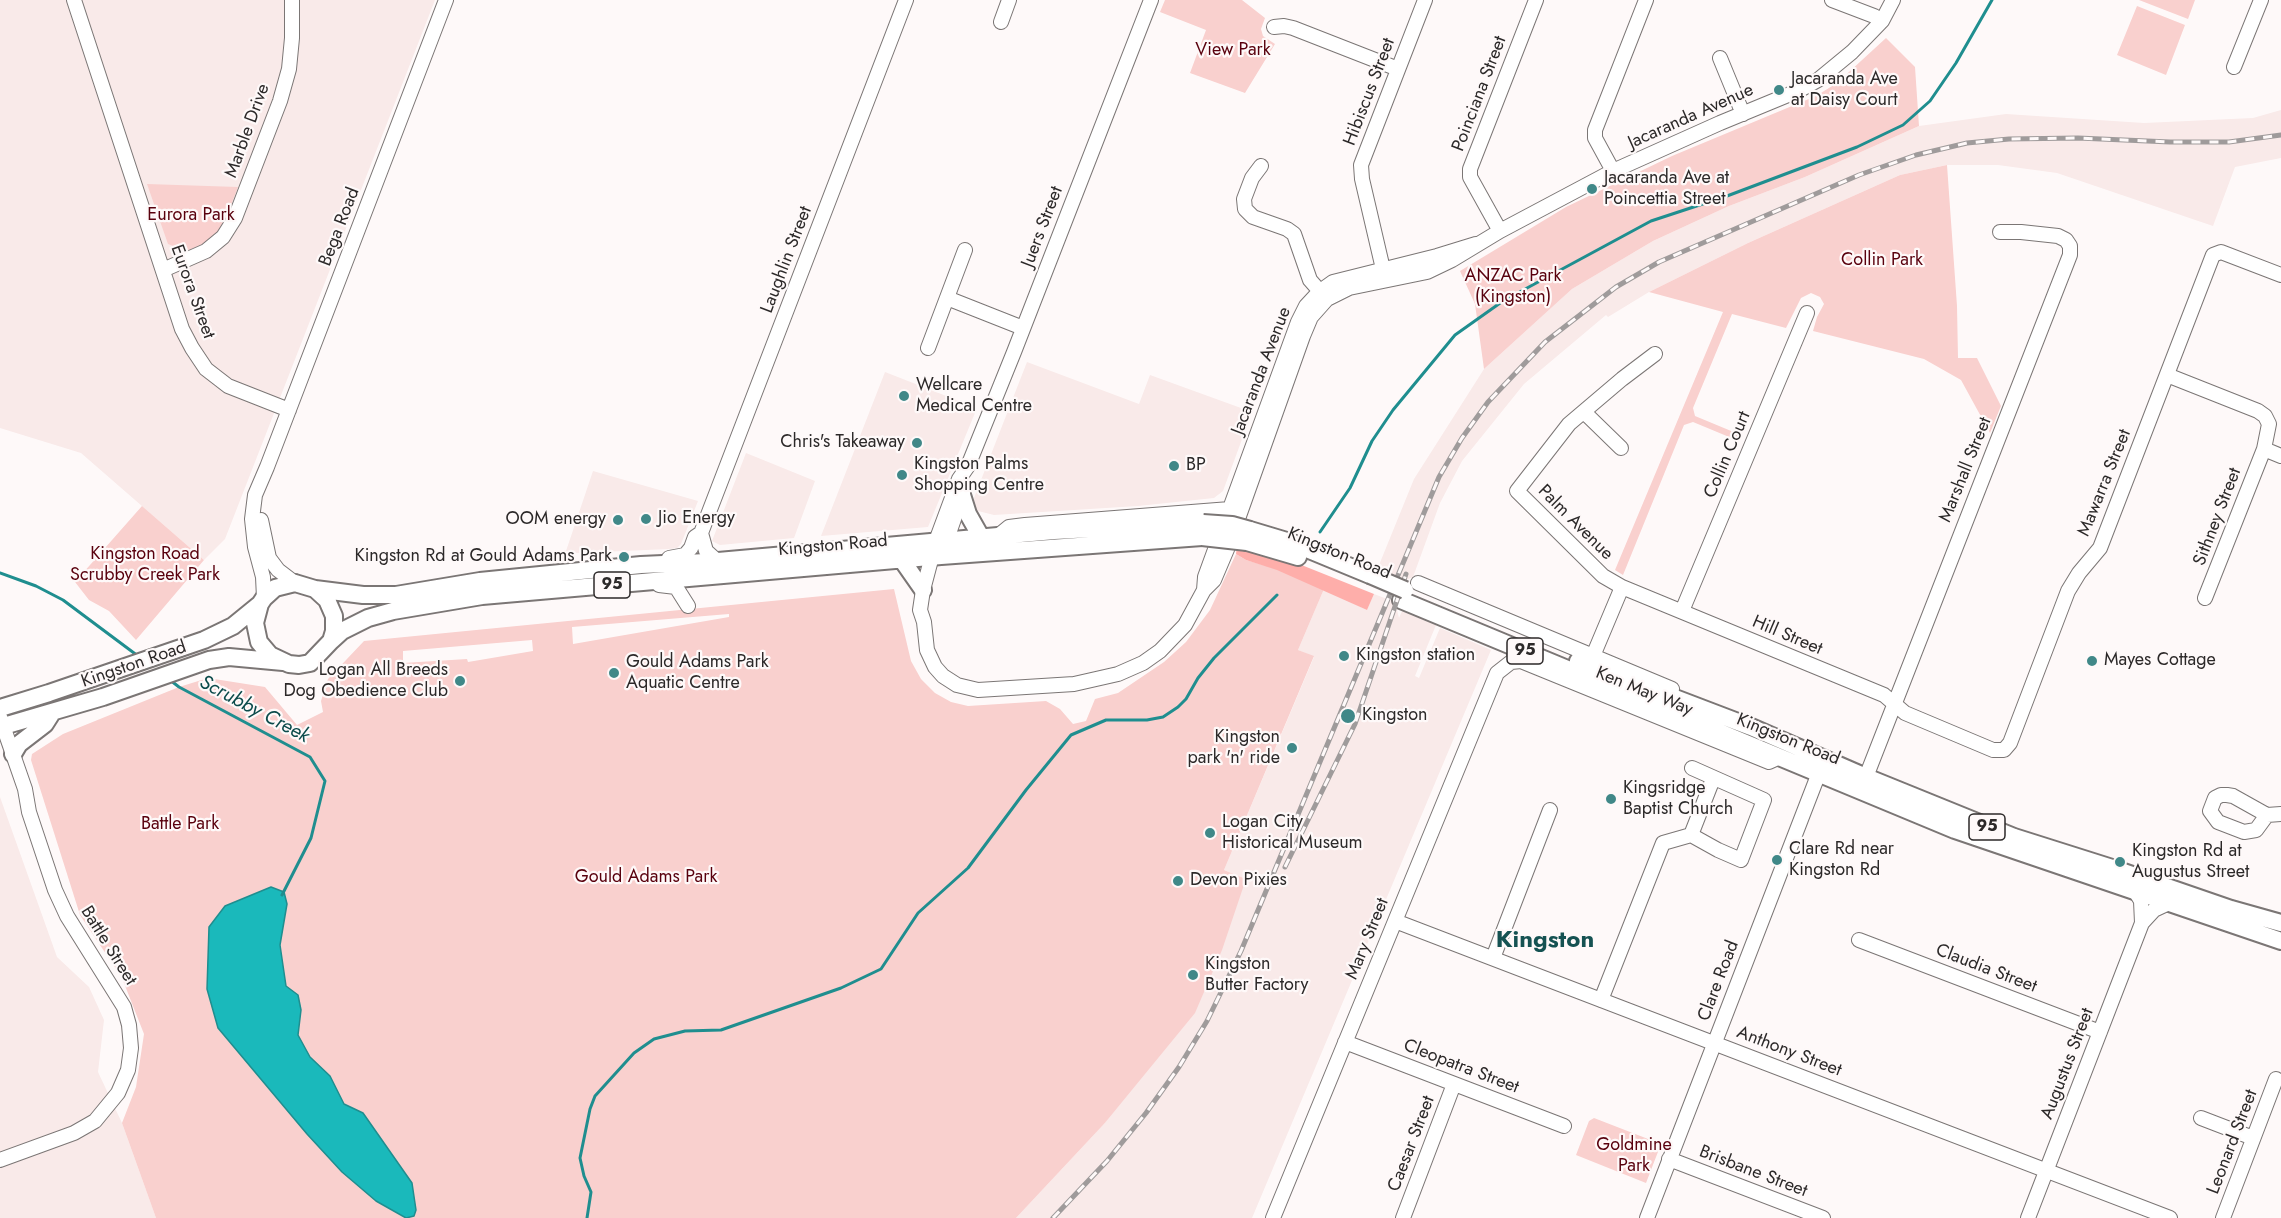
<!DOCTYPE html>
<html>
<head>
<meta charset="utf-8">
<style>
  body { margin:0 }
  canvas { display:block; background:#fef9f9 }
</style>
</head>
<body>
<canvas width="2281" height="1218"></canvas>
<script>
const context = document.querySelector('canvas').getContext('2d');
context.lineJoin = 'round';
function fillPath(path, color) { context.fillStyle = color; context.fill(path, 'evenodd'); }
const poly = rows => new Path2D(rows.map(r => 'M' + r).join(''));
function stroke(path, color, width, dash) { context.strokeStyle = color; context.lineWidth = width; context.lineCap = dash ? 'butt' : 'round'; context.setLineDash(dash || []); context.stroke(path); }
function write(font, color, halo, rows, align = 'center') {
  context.font = font + ' Jost,sans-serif'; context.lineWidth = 4.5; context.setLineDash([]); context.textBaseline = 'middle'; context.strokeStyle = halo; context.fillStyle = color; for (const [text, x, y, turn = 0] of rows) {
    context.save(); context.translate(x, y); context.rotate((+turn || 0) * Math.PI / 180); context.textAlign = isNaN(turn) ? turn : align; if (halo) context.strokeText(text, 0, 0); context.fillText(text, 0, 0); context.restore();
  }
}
fillPath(poly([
  [0,0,435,0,225,539,204,560,81,453,0,428],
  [2281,110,2281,158,2235,167,2213,226,2057,173,1998,165,1947,165,1900,175,1748,243,1649,292,1608,317,1606,315,1524,384,1462,461,1440,503,1413,577,1404,581,1377,570,1414,479,1484,369,1572,289,1653,241,1729,206,1805,177,1919,126,2006,114,2144,123,2253,118],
  [1027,362,1139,404,1150,375,1252,412,1223,491,1214,498,1138,506,994,515,978,511,973,506,974,498],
  [885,372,977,408,928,527,821,536],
  [746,453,815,481,794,538,720,545,712,541],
  [593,471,698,501,681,544,677,548,669,549,577,553,566,551],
  [1324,589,1367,610,1374,594,1395,602,1399,618,1402,611,1436,625,1415,676,1419,678,1440,628,1491,650,1252,1218,1016,1218,1104,1124,1246,879,1224,870,1314,657,1298,650],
  [0,797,57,957,89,987,104,1020,98,1072,122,1123,156,1218,0,1218]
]), '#f9eae9');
fillPath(poly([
  [1165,0,1242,0,1265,18,1261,29,1263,36,1275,44,1245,93,1190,73,1206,30,1160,12],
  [2139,0,2195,0,2188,19],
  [2137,6,2185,25,2166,75,2117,55],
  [1886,38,1915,67,1919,126,1805,177,1729,206,1653,241,1572,289,1484,369,1475,304,1460,271,1566,207,1672,156,1816,96,1837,83],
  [1947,165,1957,306,1958,358,1977,358,2001,406,1990,433,1961,380,1924,359,1813,331,1817,317,1824,304,1820,297,1811,293,1801,298,1786,328,1732,314,1693,408,1695,416,1736,433,1742,432,1737,444,1734,439,1693,422,1684,425,1623,575,1615,570,1723,312,1649,292,1748,243,1900,175],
  [147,184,238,187,222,228,209,242,186,251,168,244],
  [142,506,204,560,136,640,109,611,89,600,75,582],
  [1236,554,1246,560,1277,569,1324,589,1298,650,1314,656,1224,870,1246,879,1222,950,1195,1013,1104,1124,1016,1218,156,1218,122,1123,136,1087,144,1034,122,978,80,915,31,760,32,754,63,734,179,687,208,678,265,687,297,725,323,712,321,701,328,679,364,641,894,589,911,661,921,679,935,693,951,702,968,706,1046,701,1060,709,1073,724,1086,721,1095,699,1118,693,1164,662,1186,642,1210,610],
  [729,614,729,617,573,644,572,627],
  [532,640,533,651,468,662,467,659,403,663,403,651],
  [1594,1118,1661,1144,1646,1183,1576,1155,1589,1121]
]), '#f9d0ce');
fillPath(poly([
  [1237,546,1294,562,1374,594,1367,610,1277,570,1246,560,1236,554]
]), '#feaeaa');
const water = poly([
  [271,887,284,892,287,904,280,945,286,986,298,995,301,1010,298,1035,310,1057,330,1076,344,1104,363,1113,412,1183,416,1210,414,1216,406,1218,376,1201,342,1172,307,1134,218,1028,207,989,209,927,225,906,271,887]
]);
fillPath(water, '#1ab9bb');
stroke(water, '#1f8e8f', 1.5);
stroke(poly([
  [1320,532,1350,488,1372,441,1393,410,1455,335,1503,301,1651,221,1727,196,1857,147,1903,125,1930,101,1956,63,1992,0],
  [0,573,36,586,63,600,138,656],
  [170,680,179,687,310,757,325,781,311,838,282,895],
  [587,1218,591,1192,584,1176,580,1158,590,1109,595,1096,634,1053,654,1039,685,1031,721,1030,841,988,881,969,918,913,968,868,1026,790,1071,735,1106,720,1147,720,1163,717,1178,707,1186,699,1198,678,1214,658,1277,595]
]), '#1f8e8f', 3);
const minor = poly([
  [74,0,182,329,192,348,206,369,228,386,289,410],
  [1151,0,1014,352,968,466,959,479,936,541,923,590,920,610,924,622,927,650,935,667,943,676,957,685,978,690,1074,684,1118,674,1143,663,1160,651,1185,625,1204,590,1205,577,1298,322,1306,306,1319,292,1333,282,1437,256,1476,244],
  [1832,0,1874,16,1882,21],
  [1001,22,1009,0],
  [1274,27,1284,26,1293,28,1398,69],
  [1720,58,1743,114],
  [2234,67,2261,0],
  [1261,166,1252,178,1244,199,1245,209,1253,217,1287,229,1294,234,1310,280,1324,296],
  [1613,171,1595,138,1595,130,1646,0],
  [1500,231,1470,177,1470,169,1536,0],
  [1383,269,1362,179,1361,165,1425,0],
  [163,270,206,251,223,237,235,218,280,101,289,69,292,38,292,0],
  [947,298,1023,328],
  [928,348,965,250],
  [1655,354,1622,379,1569,424,1517,491,1603,576,1622,587,1884,695,1905,713,1993,750,2004,750,2010,743,2068,591,2079,573,2100,548,2213,255,2221,252,2281,275],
  [2167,375,2258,411,2265,416,2269,424,2264,449,2205,598],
  [1584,412,1621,448],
  [2264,449,2281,456],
  [261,520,269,558,278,570,295,583],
  [701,533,706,551,717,561],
  [998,536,1009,527,1025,525,1230,509],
  [944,548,963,493],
  [669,558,685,555,691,548,695,537,701,533,906,0],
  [1418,583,1672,689],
  [659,585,676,587,688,606],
  [1204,590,1214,580,1228,547,1303,336,1311,317,1327,299,1349,288,1427,272,1452,260,1500,231,1613,171,1720,123,1800,90,1818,80,1852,52,1882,21,1893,0],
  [264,598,263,577,255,547,252,519,255,495,267,467,446,0],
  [1682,611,1807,313],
  [1593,656,1622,587],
  [0,717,25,789,29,812,55,890,67,916,124,1007,129,1025,131,1048,128,1070,118,1093,95,1121,74,1133,0,1160],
  [1866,777,2070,255,2070,246,2066,240,2058,236,2021,232,2000,232],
  [2267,815,2256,830,2244,832,2218,822,2210,811,2215,798,2221,795,2227,795,2233,796,2267,815,2281,814],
  [1691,835,1713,779],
  [1395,921,2170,1218],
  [2142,923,2154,910,2169,903],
  [1859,940,2100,1032],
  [1493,958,1550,810],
  [1601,1000,1663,843,1691,835,1718,850,1741,860,1764,800,1692,768],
  [1345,1042,1564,1126],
  [2201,1118,2253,1138],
  [1669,1159,1823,1218],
  [1273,1218,1497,673,1511,662,1521,661,1769,762,1780,757],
  [1403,1218,1454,1084],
  [1647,1218,1822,765],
  [2028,1218,2142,923,2141,901,2135,891],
  [2223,1218,2276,1079]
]);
const major = poly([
  [962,495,968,514,981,537],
  [1250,530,1290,542,1370,575],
  [1247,542,1298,557],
  [902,560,923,590],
  [295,583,315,589,327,600,334,616,334,631,331,641,310,663,299,665,289,664,270,655,259,642,255,623,260,604,264,598,275,588,295,583],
  [315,589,363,595,396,595,480,581,641,565,707,562,1054,531,1203,523],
  [1401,600,1955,830,2281,941],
  [331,641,342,631,368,618,393,611,482,596,941,556,1202,537],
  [1578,661,1751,727,1866,777,2014,837,2112,868,2231,909,2281,923],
  [0,708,49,693,204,640,233,626,260,604],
  [0,727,103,697,209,660,229,657,283,662],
  [13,754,19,744,45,724,52,713]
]);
stroke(minor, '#7b7675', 16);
stroke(major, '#7b7675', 20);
stroke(minor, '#fff', 14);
stroke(major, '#fff', 16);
const rail = poly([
  [1285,867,1355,724,1406,574],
  [1053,1218,1107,1161,1146,1113,1179,1067,1207,1021,1241,951,1439,477,1462,438,1488,402,1545,342,1616,287,1659,262,1859,175,1916,155,1967,143,2009,139,2078,138,2170,142,2229,142,2281,135]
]);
stroke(rail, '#9f9b9b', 5);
stroke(rail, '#fef9f9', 3, [9]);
const majorBridge = poly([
  [1203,523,1232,525,1250,530],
  [1202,537,1247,542],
  [1370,575,1405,590]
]);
stroke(majorBridge, '#7b7675', 20, []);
stroke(majorBridge, '#fff', 16);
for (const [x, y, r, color] of [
  [1779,90,6,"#408888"],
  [1592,189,6,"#408888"],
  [904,396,6,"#408888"],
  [917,443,6,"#408888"],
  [1174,466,6,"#408888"],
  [902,475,6,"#408888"],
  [646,519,6,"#408888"],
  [618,520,6,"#408888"],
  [624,557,6,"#408888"],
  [1344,656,6,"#408888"],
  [2092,661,6,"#408888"],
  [614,673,6,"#408888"],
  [460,681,6,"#408888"],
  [1348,716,8,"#408888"],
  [1292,748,6,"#408888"],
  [1611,799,6,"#408888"],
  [1210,833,6,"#408888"],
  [1777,860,6,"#408888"],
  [2120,862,6,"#408888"],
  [1178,881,6,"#408888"],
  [1193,975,6,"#408888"]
]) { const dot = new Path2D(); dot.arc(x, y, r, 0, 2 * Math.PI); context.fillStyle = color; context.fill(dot); stroke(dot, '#fef9f9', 2); }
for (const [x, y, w] of [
  [612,585,36],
  [1525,651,36],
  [1987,827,36]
]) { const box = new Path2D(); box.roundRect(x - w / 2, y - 13, w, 26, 4.5); context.fillStyle = '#fef9f9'; context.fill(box); stroke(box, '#2c2929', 1.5); }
write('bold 16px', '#2c2929', null, [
  ["95",612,585],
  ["95",1525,651],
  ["95",1987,827]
]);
write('18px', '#59000d', '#fef9f9', [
  ["View Park",1233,51],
  ["Eurora Park",191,216],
  ["Collin Park",1882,261],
  ["ANZAC Park",1513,277],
  ["(Kingston)",1513,298],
  ["Kingston Road",145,555],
  ["Scrubby Creek Park",145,576],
  ["Battle Park",180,825],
  ["Gould Adams Park",646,878],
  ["Goldmine",1634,1146],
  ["Park",1634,1167]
]);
write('18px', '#2c2929', '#fef9f9', [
  ["Jacaranda Ave",1791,80],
  ["at Daisy Court",1791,101],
  ["Jacaranda Ave at",1604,179],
  ["Poincettia Street",1604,200],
  ["Wellcare",916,386],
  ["Medical Centre",916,407],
  ["Chris's Takeaway",905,443,"right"],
  ["Kingston Palms",914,465],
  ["Shopping Centre",914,486],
  ["BP",1186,466],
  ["Jio Energy",658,519],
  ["OOM energy",606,520,"right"],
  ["Kingston Rd at Gould Adams Park",612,557,"right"],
  ["Kingston station",1356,656],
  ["Mayes Cottage",2104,661],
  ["Gould Adams Park",626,663],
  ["Aquatic Centre",626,684],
  ["Logan All Breeds",448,671,"right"],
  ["Dog Obedience Club",448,692,"right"],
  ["Kingston",1362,716],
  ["Kingston",1280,738,"right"],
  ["park 'n' ride",1280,759,"right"],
  ["Kingsridge",1623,789],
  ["Baptist Church",1623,810],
  ["Logan City",1222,823],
  ["Historical Museum",1222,844],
  ["Clare Rd near",1789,850],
  ["Kingston Rd",1789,871],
  ["Kingston Rd at",2132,852],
  ["Augustus Street",2132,873],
  ["Devon Pixies",1190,881],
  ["Kingston",1205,965],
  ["Butter Factory",1205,986]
], 'left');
write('18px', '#2c2929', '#fef9f9', [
  ["Hibiscus Street",1370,92,-69],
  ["Poinciana Street",1480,94,-69],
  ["Jacaranda Avenue",1691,117,-24],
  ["Marble Drive",248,131,-70],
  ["Bega Road",340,227,-69],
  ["Juers Street",1043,227,-69],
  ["Laughlin Street",787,260,-69],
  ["Eurora Street",192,292,70],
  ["Jacaranda Avenue",1262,371,-69],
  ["Collin Court",1728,455,-67],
  ["Marshall Street",1966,470,-68],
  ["Mawarra Street",2105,483,-68],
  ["Sithney Street",2218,517,-69],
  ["Palm Avenue",1575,523,45],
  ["Kingston Road",833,546,-5],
  ["Kingston Road",1339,554,22],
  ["Hill Street",1787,636,23],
  ["Kingston Road",134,665,-19],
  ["Ken May Way",1644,692,22],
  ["Kingston Road",1788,740,22],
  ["Mary Street",1368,939,-68],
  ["Battle Street",108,946,58],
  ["Claudia Street",1986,969,21],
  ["Clare Road",1719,981,-69],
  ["Anthony Street",1789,1052,21],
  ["Augustus Street",2068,1064,-69],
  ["Cleopatra Street",1461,1067,21],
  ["Leonard Street",2233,1142,-69],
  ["Caesar Street",1412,1144,-69],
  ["Brisbane Street",1753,1172,21]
]);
write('italic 20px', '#0c4b4b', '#fef9f9', [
  ["Scrubby Creek",254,710,28]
]);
write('bold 24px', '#155252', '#fef9f9', [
  ["Kingston",1545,941]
]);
</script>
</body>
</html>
